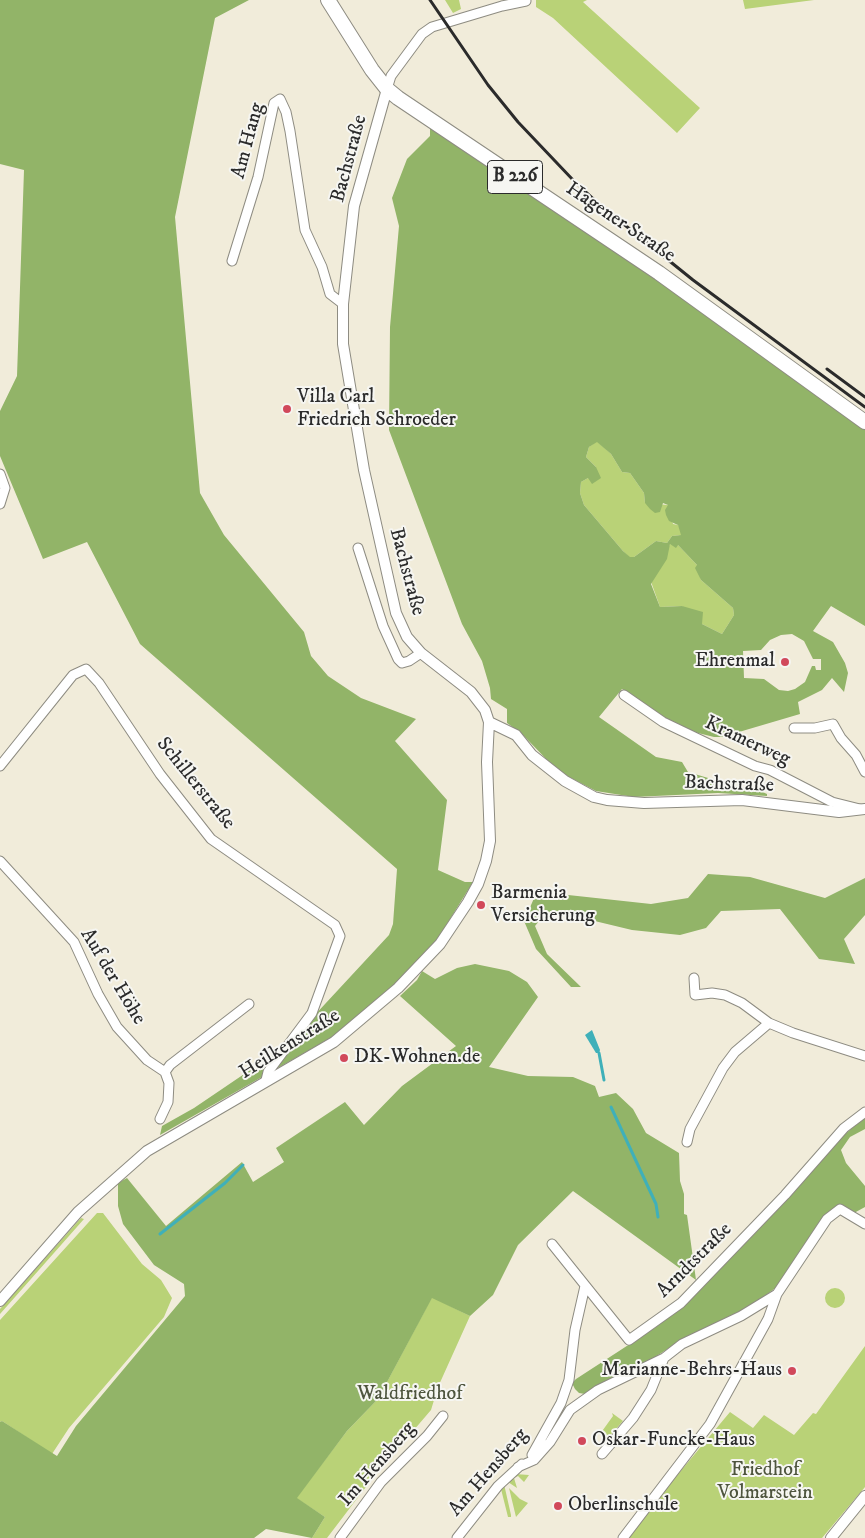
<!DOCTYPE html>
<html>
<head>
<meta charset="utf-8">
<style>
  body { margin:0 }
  canvas { display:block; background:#f1ecda }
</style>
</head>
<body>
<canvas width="865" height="1538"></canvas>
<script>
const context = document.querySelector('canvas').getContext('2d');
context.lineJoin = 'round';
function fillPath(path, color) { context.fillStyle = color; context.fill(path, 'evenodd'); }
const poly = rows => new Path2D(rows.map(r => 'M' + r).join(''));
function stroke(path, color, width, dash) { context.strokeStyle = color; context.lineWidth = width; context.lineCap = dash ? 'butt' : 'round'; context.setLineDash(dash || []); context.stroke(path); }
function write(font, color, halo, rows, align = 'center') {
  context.font = font + ' "IM FELL DW Pica",serif'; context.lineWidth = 4; context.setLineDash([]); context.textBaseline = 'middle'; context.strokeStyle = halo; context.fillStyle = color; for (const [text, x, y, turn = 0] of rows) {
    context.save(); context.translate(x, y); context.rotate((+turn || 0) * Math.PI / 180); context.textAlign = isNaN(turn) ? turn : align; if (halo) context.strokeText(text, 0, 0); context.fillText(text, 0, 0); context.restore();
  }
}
fillPath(poly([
  [445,0,459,0,461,9,453,13],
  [536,0,587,0,583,2,700,108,677,133,553,18,536,7],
  [743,0,814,0,745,9],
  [597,441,611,454,622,472,630,473,644,493,645,503,668,505,673,524,678,525,682,531,681,535,672,536,667,543,656,541,634,557,630,558,623,551,584,505,580,493,581,482,588,478,596,467,586,457,589,447],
  [671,543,678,545,697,565,701,580,733,608,734,615,722,634,702,624,682,606,660,607,649,576],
  [97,1213,103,1213,142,1264,161,1280,172,1298,164,1317,69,1428,52,1454,2,1421,0,1422,0,1320],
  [81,1218,84,1219,0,1314,0,1309],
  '825 1298a10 10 0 1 1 20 0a10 10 0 1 1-20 0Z',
  [432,1297,470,1316,438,1387,431,1410,372,1479,327,1538,312,1538,325,1517,296,1498,347,1431,378,1399],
  [865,1346,865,1487,822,1538,629,1538,663,1492,730,1412,753,1428,764,1415,794,1435,813,1413,816,1414],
  [612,1413,623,1421,605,1441,600,1434,613,1416],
  [515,1474,529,1475,524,1482,518,1476,514,1478,517,1488,508,1482,504,1484,511,1515,511,1517,508,1517,501,1489,502,1485],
  [509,1488,520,1499,528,1503,516,1517]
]), '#b9d277');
fillPath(poly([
  [0,0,249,0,215,18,175,217,200,493,224,535,304,632,311,656,328,676,361,698,416,719,395,741,447,800,438,870,465,882,473,882,437,940,392,987,334,1036,160,1135,162,1126,194,1108,287,1045,389,935,393,924,397,869,140,644,87,542,43,559,0,456,0,411,17,376,24,170,0,164],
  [430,124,657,277,865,427,865,626,831,606,813,631,833,642,845,663,848,673,844,692,832,678,822,690,798,702,800,714,722,737,714,737,690,731,667,720,622,689,599,717,656,757,682,762,688,772,735,786,758,790,767,794,767,796,718,793,634,797,596,791,569,777,552,765,521,733,507,723,507,709,491,699,490,688,482,661,462,624,389,430,390,327,399,226,392,198,407,159,430,136],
  [597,442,611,454,622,472,630,473,644,493,645,503,650,509,655,513,660,512,663,503,668,505,665,510,666,515,669,521,678,525,681,535,672,536,667,543,656,541,634,557,630,557,623,551,584,505,580,493,581,482,588,478,592,484,601,478,596,467,586,457,589,447],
  [670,544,676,548,678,545,697,565,695,568,701,580,733,608,734,615,722,634,702,624,703,612,682,606,660,607,651,584,667,559],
  [792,634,804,641,813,659,821,659,821,670,816,670,815,666,812,666,805,682,795,689,788,691,779,690,764,679,744,678,743,651,761,650,770,640,781,635],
  [708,874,750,877,825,898,865,878,865,915,844,939,855,964,819,959,780,909,721,911,706,928,680,935,632,930,578,917,545,914,535,926,547,954,581,987,571,987,536,949,524,921,535,896,559,894,651,904,688,898],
  [475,964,509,971,527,982,538,997,489,1067,528,1076,573,1077,595,1086,599,1097,616,1093,633,1109,646,1133,679,1153,680,1181,684,1194,684,1214,687,1215,696,1280,573,1191,518,1245,493,1295,470,1316,432,1298,378,1399,347,1431,297,1498,325,1517,312,1538,266,1529,254,1538,0,1538,0,1422,2,1421,57,1456,76,1426,185,1296,184,1284,154,1265,123,1224,118,1206,118,1183,127,1178,166,1226,242,1162,253,1182,284,1162,276,1148,345,1102,364,1125,402,1086,456,1046,400,996,417,980,422,971,435,979,457,968],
  [865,1117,865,1129,850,1137,841,1150,846,1163,865,1186,865,1207,854,1213,838,1205,819,1223,778,1286,754,1304,683,1339,655,1357,585,1394,579,1393,575,1389,572,1383,576,1379,656,1327,686,1303,844,1135]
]), '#92b468');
fillPath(poly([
  [592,1030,600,1050,599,1053,596,1053,585,1035]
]), '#3fb0b9');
stroke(poly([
  [599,1053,604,1080],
  [611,1107,656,1204,658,1217],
  [160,1234,225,1183,243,1165]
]), '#3fb0b9', 3);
const minor = poly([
  [387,89,391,76,422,34,432,27,502,6,526,1],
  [232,261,258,177,274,103,280,99,286,112,290,131,305,230,322,267,330,294,343,304],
  [0,474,5,488,0,504],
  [358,548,383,626,398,659,402,663,409,661,421,653],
  [624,695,663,722,755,766,770,770,832,802,860,809],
  [794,728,815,728,833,724,841,738,856,755,865,772],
  [0,766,73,675,86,669,99,683,160,774,211,839,335,925,340,936,312,1013,268,1072,266,1080],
  [0,861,74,942,98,994,117,1027,147,1060,165,1072,169,1083,168,1102,160,1119],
  [694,978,695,995,712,993,725,995,742,1003,769,1023],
  [165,1072,170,1065,249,1004],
  [687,1142,690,1129,723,1068,735,1052,769,1023,793,1033,865,1056],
  [552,1244,629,1340,681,1303,785,1195,844,1128,865,1112],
  [602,1454,633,1418,651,1390,664,1358],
  [532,1455,561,1403,569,1380,575,1330,585,1286],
  [518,1467,534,1460,550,1442,570,1410,598,1390,664,1358,682,1344,741,1316,777,1294],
  [340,1538,381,1482,427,1436,443,1416],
  [457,1538,498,1486,522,1464],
  [623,1538,710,1424,768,1319,777,1294,827,1219,840,1209,865,1224]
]);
const tertiary = poly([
  [489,722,516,735,532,755,565,781,594,797,607,800,644,803,742,800,839,812,865,809],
  [0,1301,78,1212,147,1151,334,1042,398,988,440,944,468,902,478,884,486,861,490,841,487,762,489,722,485,710,471,692,421,653,407,637,396,613,364,470,343,344,343,304,354,206,387,89],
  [831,1538,865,1496]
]);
const primary = poly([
  [328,0,372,70,387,89,398,98,659,273,865,422]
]);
stroke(minor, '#8e8c82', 11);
stroke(tertiary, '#8e8c82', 12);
stroke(primary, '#8e8c82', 16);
stroke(minor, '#fff', 9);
stroke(tertiary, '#fff', 10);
stroke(primary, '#fff', 14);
stroke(poly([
  [430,0,488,85,518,122,574,181,600,205,693,280,865,407],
  [827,369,865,397]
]), '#2b2b2b', 3);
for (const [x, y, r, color] of [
  [287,409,5,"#d1495b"],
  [785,662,5,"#d1495b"],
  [481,905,5,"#d1495b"],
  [344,1058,5,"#d1495b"],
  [792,1371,5,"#d1495b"],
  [582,1441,5,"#d1495b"],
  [558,1506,5,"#d1495b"]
]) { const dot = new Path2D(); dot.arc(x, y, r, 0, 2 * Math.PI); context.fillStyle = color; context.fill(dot); stroke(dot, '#f6f6f2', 2); }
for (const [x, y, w] of [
  [515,177,55]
]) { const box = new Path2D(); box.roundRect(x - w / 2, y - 16.5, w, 33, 4); context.fillStyle = '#f6f6f2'; context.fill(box); stroke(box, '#2b2b2b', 1); }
write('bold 19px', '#2b2b2b', null, [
  ["B 226",515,177]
]);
write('20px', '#2b2b2b', '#f6f6f2', [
  ["Am Hang",249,141,-75],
  ["Bachstraße",350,159,-75],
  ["Hagener Straße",620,223,34],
  ["Bachstraße",406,572,75],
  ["Kramerweg",747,742,25],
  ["Schillerstraße",195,784,51],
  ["Bachstraße",729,785,2],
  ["Auf der Höhe",112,977,59],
  ["Heilkenstraße",290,1045,-32],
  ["Arndtstraße",695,1261,-45],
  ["Im Hensberg",378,1465,-49],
  ["Am Hensberg",489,1473,-49]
]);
write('20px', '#2b2b2b', '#f6f6f2', [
  ["Villa Carl",297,398],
  ["Friedrich Schroeder",297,421],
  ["Ehrenmal",775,662,"right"],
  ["Barmenia",491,894],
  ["Versicherung",491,917],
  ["DK-Wohnen.de",354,1058],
  ["Marianne-Behrs-Haus",782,1371,"right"],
  ["Oskar-Funcke-Haus",592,1441],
  ["Oberlinschule",568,1506]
], 'left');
write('20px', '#4e553e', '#f6f6f2', [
  ["Waldfriedhof",410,1395],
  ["Friedhof",765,1471],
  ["Volmarstein",765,1494]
]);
</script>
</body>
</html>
